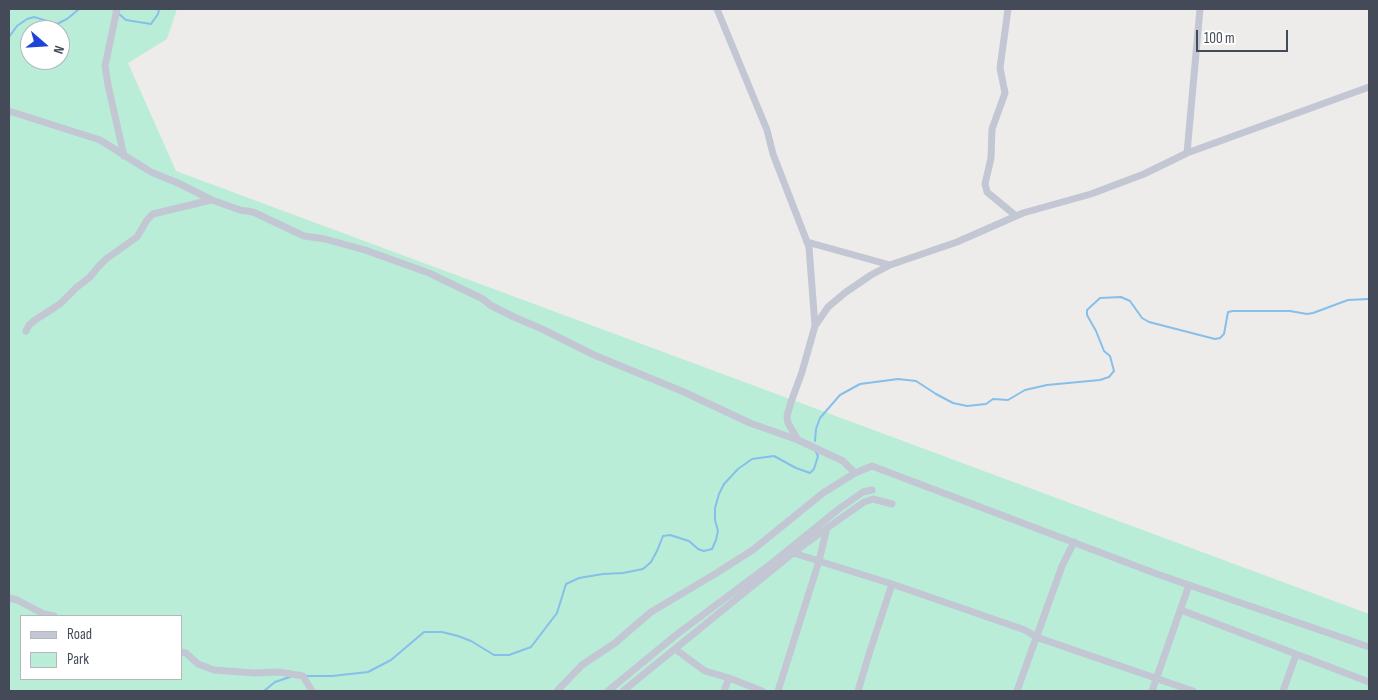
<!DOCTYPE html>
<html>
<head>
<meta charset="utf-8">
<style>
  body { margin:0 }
  #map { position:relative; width:1378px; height:700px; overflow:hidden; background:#eeeceb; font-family:"Sofia Sans Condensed",sans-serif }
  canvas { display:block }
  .frame { position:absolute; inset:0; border:10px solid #444a58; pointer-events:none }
  .legend { position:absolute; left:20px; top:615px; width:162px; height:65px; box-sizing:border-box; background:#fff; border:1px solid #b4b7bc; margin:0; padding:6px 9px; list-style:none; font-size:15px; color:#444a58 }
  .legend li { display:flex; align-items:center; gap:10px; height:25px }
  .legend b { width:25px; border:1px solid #b4b7bc }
  .north { position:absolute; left:20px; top:20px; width:50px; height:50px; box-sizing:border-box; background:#fff; border:1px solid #b4b7bc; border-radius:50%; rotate:109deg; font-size:14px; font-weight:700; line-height:20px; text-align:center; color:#444a58 }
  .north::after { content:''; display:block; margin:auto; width:18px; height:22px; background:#1c44d8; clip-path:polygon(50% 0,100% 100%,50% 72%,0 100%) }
  .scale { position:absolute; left:1196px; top:30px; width:92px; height:22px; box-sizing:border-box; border:2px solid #444a58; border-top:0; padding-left:6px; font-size:15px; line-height:18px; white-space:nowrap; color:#444a58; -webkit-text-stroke:4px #fff; paint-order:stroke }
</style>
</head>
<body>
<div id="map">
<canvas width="1378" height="700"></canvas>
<div class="frame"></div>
<ul class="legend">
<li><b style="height:6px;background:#c2c7d3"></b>Road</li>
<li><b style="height:14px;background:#b9edd8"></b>Park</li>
</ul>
<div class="north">N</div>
<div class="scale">100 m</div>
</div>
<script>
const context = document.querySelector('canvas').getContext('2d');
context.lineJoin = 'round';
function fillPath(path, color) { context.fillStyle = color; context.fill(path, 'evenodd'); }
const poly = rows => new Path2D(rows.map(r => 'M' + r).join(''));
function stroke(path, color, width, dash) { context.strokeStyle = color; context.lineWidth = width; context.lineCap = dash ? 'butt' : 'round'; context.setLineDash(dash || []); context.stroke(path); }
fillPath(poly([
  [9,9,177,9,167,39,128,63,176,171,1369,614,1369,691,9,691],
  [30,30,60,30,60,60,30,60],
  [21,616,181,616,181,679,21,679]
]), '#b9edd8');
stroke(poly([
  [119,14,126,20,151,24,158,14,159,9],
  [9,37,17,26,27,19,34,17,57,24,67,19,79,9],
  [815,441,816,429,820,418,840,395,860,384,898,379,916,381,936,394,953,403,967,406,986,404,993,399,1008,400,1025,390,1047,385,1100,380,1109,377,1114,371,1110,356,1104,351,1096,331,1087,315,1087,310,1100,298,1121,297,1130,301,1142,318,1149,322,1215,339,1220,338,1224,334,1228,312,1233,311,1290,311,1307,314,1313,313,1348,300,1369,299],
  [305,676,332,676,368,672,391,660,424,632,442,632,458,636,471,641,494,655,509,655,531,647,557,613,566,584,579,578,603,574,623,573,643,569,651,562,657,551,663,536,670,535,689,541,698,549,704,551,712,549,716,540,718,531,715,520,715,508,719,494,724,484,738,469,752,459,774,456,796,468,810,473,814,469,818,456,816,452],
  [264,691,275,682,290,677]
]), '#86bfe9', 2);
stroke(poly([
  [117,9,105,66,108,85,124,156],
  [717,9,767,130,773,154,809,247,815,326,802,372,791,402,787,416,788,423,798,440,843,461,855,473],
  [1008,9,1000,68,1005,93,992,129,991,158,985,184,987,192,1016,216],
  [9,111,100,140,151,172,178,183,212,200,240,210,253,212,304,236,325,239,365,250,429,273,483,299,490,305,514,317,542,329,594,355,684,392,750,423,798,440],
  [1187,153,1200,9],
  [807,242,890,265],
  [815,326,828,307,846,292,871,275,890,265,957,242,1023,213,1091,194,1144,174,1187,153,1369,87],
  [26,331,29,325,35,320,60,304,77,287,90,277,98,267,106,259,137,237,147,220,153,214,211,200],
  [787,551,892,584,1025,630,1036,637,1193,691],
  [9,598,17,600,44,614,54,616],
  [1181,610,1369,682],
  [675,649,705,671,729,678,762,691],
  [181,652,186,653,198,664,214,670,254,673,279,672,303,676,312,691],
  [557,691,582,665,615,643,651,612,715,574,754,549,823,493,855,473,872,466,1157,574,1369,647],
  [608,691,676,635,772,563,840,508,863,492,872,490],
  [623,691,793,553,827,528,864,502,873,499,892,504],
  [724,691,729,678],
  [778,691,819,561,827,528],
  [858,691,870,651,892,584],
  [1017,691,1062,566,1074,542],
  [1152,691,1189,585],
  [1283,691,1296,655]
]), '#c2c7d3', 7);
</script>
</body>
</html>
